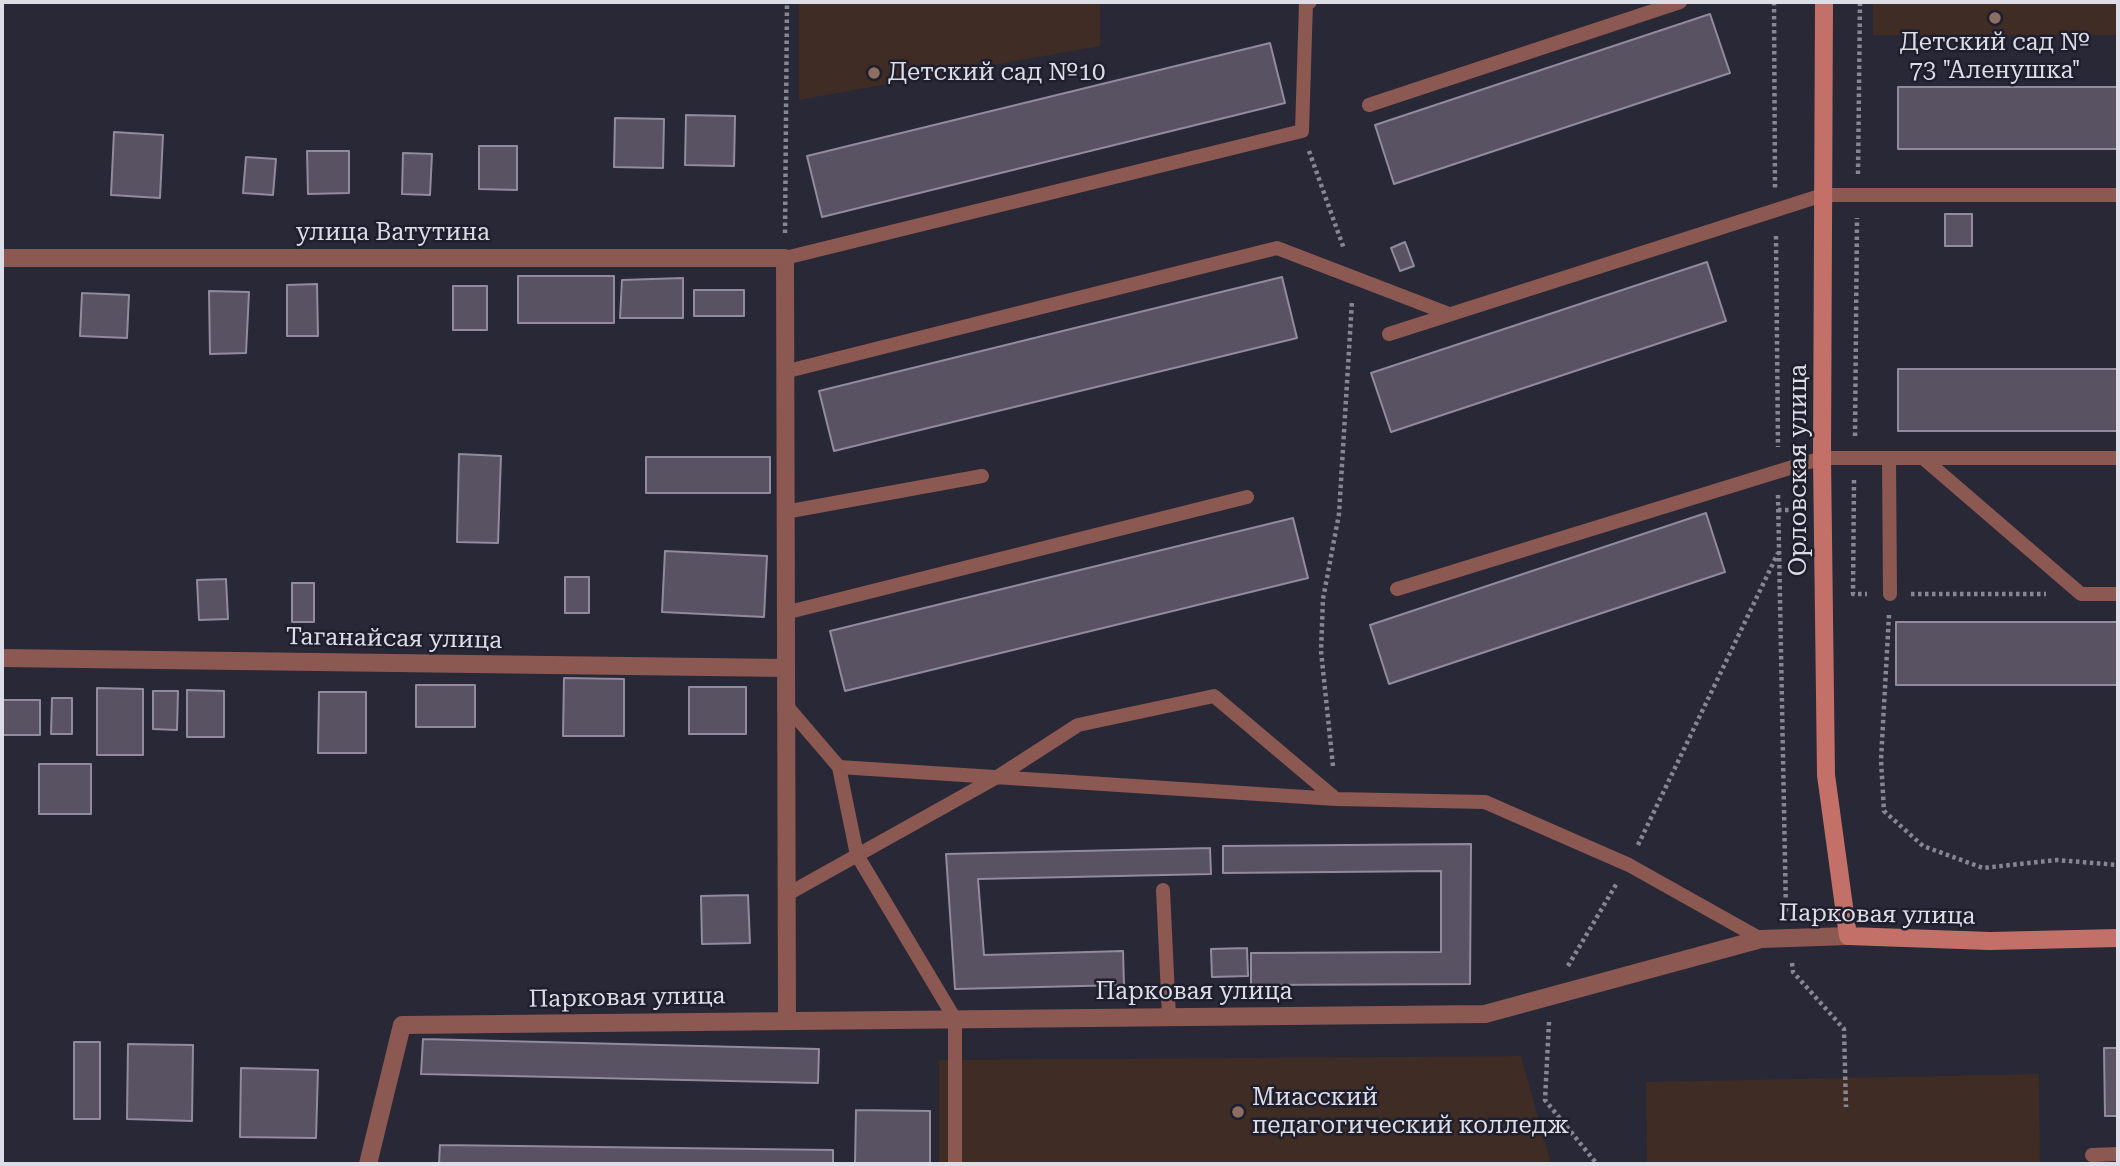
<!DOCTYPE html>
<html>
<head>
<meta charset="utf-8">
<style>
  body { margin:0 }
  #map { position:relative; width:2120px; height:1166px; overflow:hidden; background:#282836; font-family:"Roboto Serif",serif }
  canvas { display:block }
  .frame { position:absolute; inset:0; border:4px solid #dddde7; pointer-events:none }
</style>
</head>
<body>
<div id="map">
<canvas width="2120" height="1166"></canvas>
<div class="frame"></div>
</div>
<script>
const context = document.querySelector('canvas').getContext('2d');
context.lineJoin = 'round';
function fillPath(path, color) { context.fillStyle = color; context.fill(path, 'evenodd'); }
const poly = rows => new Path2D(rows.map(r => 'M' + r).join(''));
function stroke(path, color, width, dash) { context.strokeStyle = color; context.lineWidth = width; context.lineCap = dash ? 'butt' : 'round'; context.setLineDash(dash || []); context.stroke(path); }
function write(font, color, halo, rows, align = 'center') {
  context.font = font + ' "Roboto Serif",serif'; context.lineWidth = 5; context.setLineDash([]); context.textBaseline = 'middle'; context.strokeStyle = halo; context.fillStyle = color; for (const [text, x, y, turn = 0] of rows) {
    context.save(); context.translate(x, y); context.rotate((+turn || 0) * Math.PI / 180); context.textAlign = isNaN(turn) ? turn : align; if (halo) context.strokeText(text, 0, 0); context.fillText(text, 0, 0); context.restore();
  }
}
fillPath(poly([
  [799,2,1100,2,1100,46,799,100],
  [1873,2,2118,2,2118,35,1873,35],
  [1521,1056,1551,1164,939,1164,939,1060],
  [2039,1074,2040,1164,1647,1164,1646,1082]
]), '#3e2c25');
const building = poly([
  [1710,14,1730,73,1394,184,1375,125,1710,14],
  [1270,43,1285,103,822,217,807,156,1270,43],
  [1898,87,2118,87,2118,149,1898,149,1898,87],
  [686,115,735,116,734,166,685,165,686,115],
  [615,118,664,119,663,168,614,167,615,118],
  [114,132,163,135,160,198,111,195,114,132],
  [479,146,517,146,517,190,479,189,479,146],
  [307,151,349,151,349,193,308,194,307,151],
  [403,153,432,154,430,195,402,194,403,153],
  [246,157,276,159,273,195,243,193,246,157],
  [1945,214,1972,214,1972,246,1945,246,1945,214],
  [1405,242,1414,266,1400,271,1391,248,1405,242],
  [1707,262,1726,321,1391,432,1371,373,1707,262],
  [518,276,614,276,614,323,518,323,518,276],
  [1282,277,1297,338,834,451,819,391,1282,277],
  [683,278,683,318,620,318,622,280,683,278],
  [317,284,318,336,287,336,287,285,317,284],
  [453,286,487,286,487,330,453,330,453,286],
  [694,290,744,290,744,316,694,316,694,290],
  [209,291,249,292,246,353,210,354,209,291],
  [82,293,129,295,127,338,80,336,82,293],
  [1898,369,2118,369,2118,431,1898,431,1898,369],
  [459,454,501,456,498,543,457,542,459,454],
  [646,457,770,457,770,493,646,493,646,457],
  [1706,513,1725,572,1389,684,1370,625,1706,513],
  [1293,518,1308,578,845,691,830,631,1293,518],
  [665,551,767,556,764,617,662,612,665,551],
  [565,577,589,577,589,613,565,613,565,577],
  [226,579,228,619,199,620,197,580,226,579],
  [292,583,314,583,314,622,292,622,292,583],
  [1896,622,2118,622,2118,685,1896,685,1896,622],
  [564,678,624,679,624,736,563,736,564,678],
  [416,685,475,685,475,727,416,727,416,685],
  [689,687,746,687,746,734,689,734,689,687],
  [97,688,143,689,143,755,97,755,97,688],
  [187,690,224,691,224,737,187,737,187,690],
  [153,691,178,691,177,730,153,729,153,691],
  [319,692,366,692,366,753,318,753,319,692],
  [52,698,72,698,72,734,51,734,52,698],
  [2,700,40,700,40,735,2,735,2,700],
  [39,764,91,764,91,814,39,814,39,764],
  [1471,844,1470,984,1251,985,1251,953,1441,952,1441,871,1223,873,1223,846,1471,844],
  [1210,848,1211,874,978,879,984,955,1123,951,1124,985,955,989,946,854,1210,848],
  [748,895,750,943,702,944,701,896,748,895],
  [1247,948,1248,976,1212,977,1211,949,1247,948],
  [423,1039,819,1049,818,1083,421,1074,423,1039],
  [74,1042,100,1042,100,1119,74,1119,74,1042],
  [128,1044,193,1045,192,1121,127,1119,128,1044],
  [2104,1048,2118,1048,2118,1116,2105,1116,2104,1048],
  [241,1068,318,1070,316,1138,240,1137,241,1068],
  [856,1110,930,1111,930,1164,855,1164,856,1110],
  [440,1145,833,1150,833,1164,439,1164,440,1145]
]);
fillPath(building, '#585262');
stroke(building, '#918b9d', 2);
stroke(poly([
  [1774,2,1775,188],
  [1309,151,1344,249],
  [1858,174,1860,2],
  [785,233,787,2],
  [1776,236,1778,447],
  [1855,436,1857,218],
  [1854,480,1853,594,1867,594],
  [1778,495,1786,913],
  [1778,510,1797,510],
  [1911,594,2046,594],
  [1889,615,1881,760,1884,811,1923,846,1983,868,2057,860,2118,865],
  [1333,766,1321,651,1323,599,1339,514,1352,301],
  [1638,845,1778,553],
  [1792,963,1793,972,1844,1029,1846,1107],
  [1568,966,1617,883],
  [1549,1022,1545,1100,1597,1164]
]), '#878793', 4.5, [3.5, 3.5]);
stroke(poly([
  [1369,105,1680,2],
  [785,258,1302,131,1306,3,1310,2],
  [1389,334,1823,195,2118,195],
  [784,372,1277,248,1449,314],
  [1889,458,1890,594],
  [1923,458,2081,594,2118,594],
  [785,512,982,476],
  [1397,589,1822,458,2118,458],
  [785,613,1247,497],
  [785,704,839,767,1336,799],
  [839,767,857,855,955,1019,955,1164],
  [1163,890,1169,1016],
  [786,895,999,776,1078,725,1214,696,1336,799,1485,802,1629,865,1761,939],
  [2092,1155,2118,1154]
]), '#8c5852', 14);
stroke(poly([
  [2,258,785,258,787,1021],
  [2,658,785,668],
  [368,1164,402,1025,1485,1014,1761,939,1848,936]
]), '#8c5852', 18);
stroke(poly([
  [1824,2,1822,458,1826,775,1848,936,1990,941,2118,938]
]), '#c37168', 18);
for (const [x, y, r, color] of [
  [1995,18,7,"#8d6e63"],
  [874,73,7,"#8d6e63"],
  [1238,1112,7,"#8d6e63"]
]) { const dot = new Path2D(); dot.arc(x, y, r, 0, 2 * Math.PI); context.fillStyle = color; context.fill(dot); stroke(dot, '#1e1e2c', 2.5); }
write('24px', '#dddde7', '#1e1e2c', [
  ["Детский сад №",1995,43,"center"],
  ["73 \"Аленушка\"",1995,71,"center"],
  ["Детский сад №10",888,73],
  ["Миасский",1252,1098],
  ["педагогический колледж",1252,1126]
], 'left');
write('24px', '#dddde7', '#1e1e2c', [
  ["улица Ватутина",393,233],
  ["Орловская улица",1799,470,-90],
  ["Таганайсая улица",394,639,1],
  ["Парковая улица",1877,915,1],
  ["Парковая улица",1194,992],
  ["Парковая улица",627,998,-1]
]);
</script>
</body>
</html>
